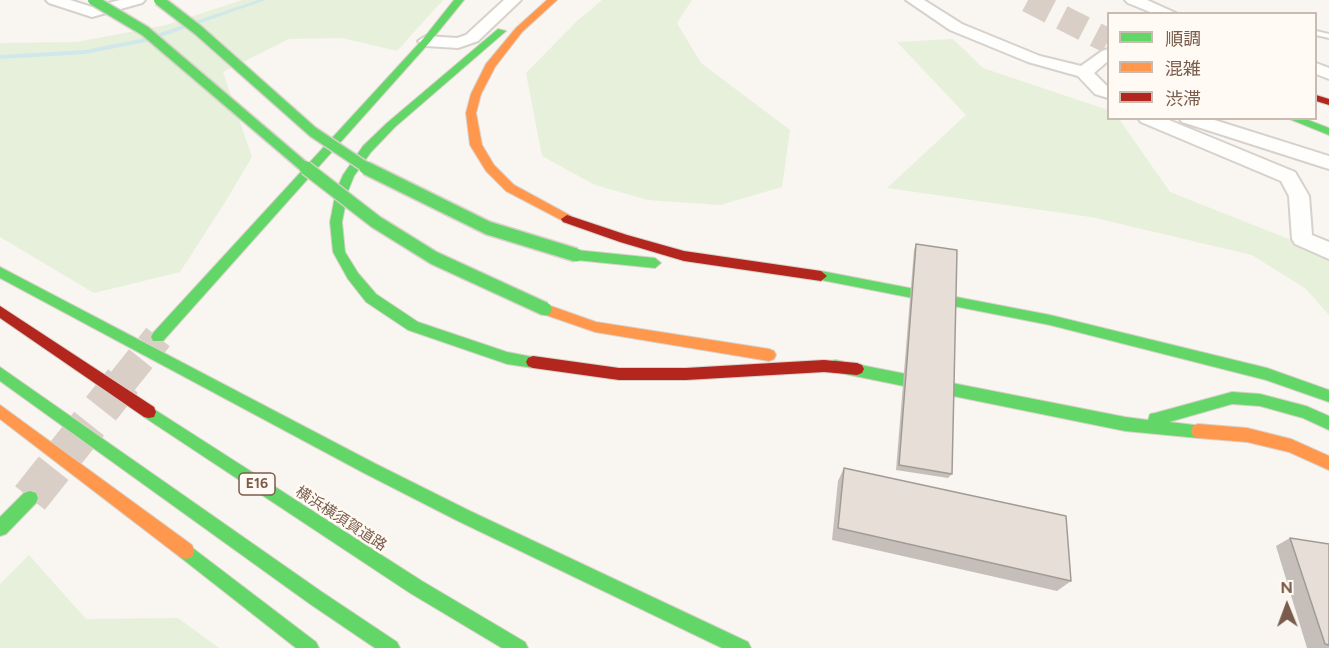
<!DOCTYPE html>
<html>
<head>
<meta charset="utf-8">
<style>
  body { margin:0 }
  #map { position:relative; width:1329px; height:648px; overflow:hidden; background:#f9f5f0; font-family:Figtree,"Noto Sans JP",sans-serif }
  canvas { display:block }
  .legend { position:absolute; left:1107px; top:12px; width:210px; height:108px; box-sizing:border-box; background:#fffaf3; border:2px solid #cabbb1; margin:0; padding:8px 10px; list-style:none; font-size:18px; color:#7a5c4d }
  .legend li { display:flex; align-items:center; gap:12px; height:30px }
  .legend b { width:30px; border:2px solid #cabbb1 }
  .north { position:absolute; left:1257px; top:576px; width:60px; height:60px; -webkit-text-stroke:4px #fffaf3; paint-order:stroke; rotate:359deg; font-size:16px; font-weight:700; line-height:24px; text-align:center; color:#7a5c4d }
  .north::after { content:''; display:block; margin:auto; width:21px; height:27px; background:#7a5c4d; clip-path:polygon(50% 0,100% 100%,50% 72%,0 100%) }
</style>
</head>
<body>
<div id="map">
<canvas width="1329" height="648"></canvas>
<ul class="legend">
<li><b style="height:8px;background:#63d668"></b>順調</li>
<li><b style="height:8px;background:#ff974d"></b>混雑</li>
<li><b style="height:8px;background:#b3261e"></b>渋滞</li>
</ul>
<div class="north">N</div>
</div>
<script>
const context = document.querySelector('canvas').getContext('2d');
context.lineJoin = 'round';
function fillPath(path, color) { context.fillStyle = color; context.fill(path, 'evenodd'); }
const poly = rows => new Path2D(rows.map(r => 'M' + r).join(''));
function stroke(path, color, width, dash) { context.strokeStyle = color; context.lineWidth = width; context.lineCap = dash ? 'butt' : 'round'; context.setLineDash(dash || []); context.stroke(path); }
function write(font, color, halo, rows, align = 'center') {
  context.font = font + ' Figtree,"Noto Sans JP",sans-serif'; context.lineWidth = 5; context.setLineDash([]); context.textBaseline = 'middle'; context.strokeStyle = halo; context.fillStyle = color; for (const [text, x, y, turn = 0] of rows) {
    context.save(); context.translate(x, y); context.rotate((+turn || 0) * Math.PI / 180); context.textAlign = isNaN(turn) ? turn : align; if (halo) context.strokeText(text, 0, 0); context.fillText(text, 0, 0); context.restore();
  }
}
fillPath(poly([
  [242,0,443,0,397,51,342,38,289,39,223,72,252,157,224,204,180,272,94,293,0,237,0,43,77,42,166,25],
  [602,0,692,0,677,23,701,63,790,130,782,187,720,205,648,200,595,185,542,156,526,73,577,21],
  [953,39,983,68,1108,110,1108,118,1119,119,1170,192,1329,255,1329,315,1306,289,1252,255,1091,217,887,188,966,115,897,42],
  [29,555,86,619,178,618,219,648,0,648,0,584]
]), '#e7f0db');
fillPath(poly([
  [258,0,266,0,146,42,85,54,0,59,0,55,85,50,145,38,258,0]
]), '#d0e8ea');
stroke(poly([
  [122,382,158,337]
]), '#d9cfc7', 30, [30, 15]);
stroke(poly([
  [30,498,123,381]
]), '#d9cfc7', 38, [38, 19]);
stroke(poly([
  [1028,0,1108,41]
]), '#d9cfc7', 25, [25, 13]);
const lane = poly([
  [1316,31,1329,34,1329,38,1316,35,1316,31]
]);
const street = poly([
  [46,0,70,0,92,7,120,0,145,0,142,3,92,17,49,3,46,0],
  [504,0,521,0,478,41,458,48,426,46,418,41,426,36,457,38,466,35,504,0],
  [906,0,924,0,962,24,1040,56,1081,66,1102,51,1108,49,1108,61,1094,73,1108,87,1108,98,1095,94,1078,76,1028,62,950,30,906,0],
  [1125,0,1147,0,1178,14,1155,14,1128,3,1125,0],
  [1316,63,1329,68,1329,79,1316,74,1316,63],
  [1138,118,1164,118,1295,172,1309,196,1312,235,1329,242,1329,259,1295,244,1292,239,1289,196,1281,181,1141,122,1138,118],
  [1179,118,1208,118,1329,156,1329,169,1182,122,1179,118]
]);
const fast = poly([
  [454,0,464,0,429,43,163,341,153,341,151,337,153,333,423,39,454,0],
  [498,29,506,31,395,127,371,152,354,176,348,191,342,222,345,252,358,273,376,294,418,322,507,352,538,358,540,362,538,366,533,368,507,364,408,330,366,302,348,279,333,252,330,222,336,191,343,175,363,146,387,123,498,29],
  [1287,118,1303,118,1329,128,1329,135,1287,118],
  [576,250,655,258,661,263,655,268,576,260,570,255,576,250],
  [0,267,374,463,470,511,748,642,751,648,722,648,458,521,364,473,0,278,0,267],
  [821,271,1050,315,1267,368,1329,390,1329,402,1266,380,1050,325,816,279,815,276,821,271],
  [835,360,1125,417,1148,420,1150,414,1155,413,1232,392,1260,394,1306,406,1329,416,1329,430,1303,418,1260,406,1232,404,1169,422,1203,426,1205,431,1203,436,1198,438,1125,431,835,372,830,370,828,366,830,362,835,360],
  [0,367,322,592,397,642,400,648,375,648,310,604,0,381,0,367],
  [149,406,422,581,525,642,528,648,502,648,410,593,144,417,142,412,144,407,149,406],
  [30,491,36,493,38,498,36,503,6,534,0,536,0,517,24,493,30,491],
  [186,543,316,642,319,648,296,648,180,557,178,551,180,545,186,543]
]);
const slow = poly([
  [547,0,557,0,522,32,495,67,481,94,476,113,482,145,494,165,514,185,571,216,573,219,567,223,506,191,486,171,470,145,466,113,471,94,486,64,516,28,547,0],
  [545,304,596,322,769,349,774,351,776,355,774,359,769,361,595,332,540,313,538,309,540,305,545,304],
  [0,405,192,545,194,551,192,557,186,559,180,557,0,419,0,405],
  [1198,424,1247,428,1291,439,1329,456,1329,470,1289,452,1247,442,1198,438,1193,436,1191,431,1193,426,1198,424]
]);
const jam = poly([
  [1316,95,1329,99,1329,105,1316,101,1316,95],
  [567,215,627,235,684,251,821,271,827,276,821,281,684,261,620,242,563,222,561,219,567,215],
  [0,306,154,407,156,412,154,417,149,418,144,417,0,318,0,306],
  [533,356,619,368,686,368,824,360,857,363,862,365,864,369,862,373,857,375,824,372,686,380,619,380,533,368,528,366,526,362,528,358,533,356]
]);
stroke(lane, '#d7d1cb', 4);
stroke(street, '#d7d1cb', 4);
stroke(fast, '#d9d2cb', 2);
stroke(slow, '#d9d2cb', 2);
stroke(jam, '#d9d2cb', 2);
fillPath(lane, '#fefefd');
fillPath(street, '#fefefd');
fillPath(fast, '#63d668');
fillPath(slow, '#ff974d');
fillPath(jam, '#b3261e');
const fastBridgeFar1 = poly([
  [93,0,145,31,308,170],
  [159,0,198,30,313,132,370,170]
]);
const fastBridge = poly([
  [306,168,376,222,434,258,545,309],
  [366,168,488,228,576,255]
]);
stroke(fastBridgeFar1, '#dad1cc', 13, []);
stroke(fastBridge, '#dad1cc', 16, []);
stroke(fastBridgeFar1, '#63d668', 10);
stroke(fastBridge, '#63d668', 13);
fillPath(poly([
  [916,244,952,474,948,478,896,470,914,250],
  [844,468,1071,581,1057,591,832,540,838,481],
  [1290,538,1329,544,1329,648,1307,648,1276,546]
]), '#c6bfb9');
const building = poly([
  [916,244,957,250,952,474,899,465,916,244],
  [844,468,1066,516,1071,581,838,528,844,468],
  [1290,538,1329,544,1329,645,1325,644,1290,538]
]);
fillPath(building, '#e6ded7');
stroke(building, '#a19b96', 1.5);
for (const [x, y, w] of [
  [257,484,36]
]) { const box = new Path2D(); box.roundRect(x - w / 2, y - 11, w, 22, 4.5); context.fillStyle = '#fffaf3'; context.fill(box); stroke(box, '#7a5c4d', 1.5); }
write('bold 14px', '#7a5c4d', null, [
  ["E16",257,484]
]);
write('15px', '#7a5c4d', '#fffaf3', [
  ["横浜横須賀道路",341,519,33]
]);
</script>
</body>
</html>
